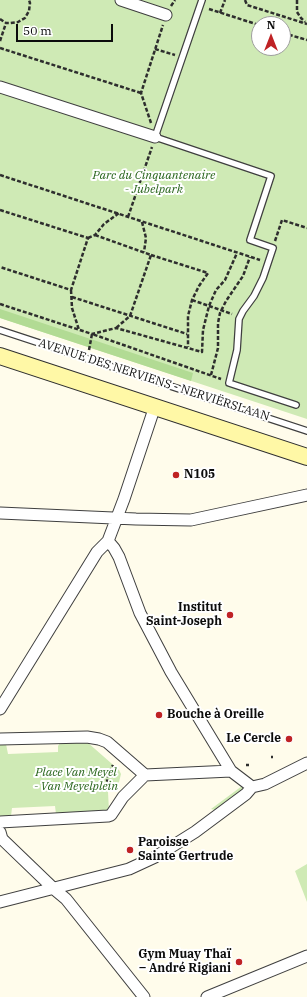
<!DOCTYPE html>
<html>
<head>
<meta charset="utf-8">
<style>
  body { margin:0 }
  #map { position:relative; width:307px; height:997px; overflow:hidden; background:#fffceb; font-family:"IBM Plex Serif",serif }
  canvas { display:block }
  .north { position:absolute; left:251px; top:16px; width:40px; height:40px; box-sizing:border-box; background:#fff; border:1px solid #9e9e9e; border-radius:50%; rotate:0deg; font-size:11px; font-weight:700; line-height:16px; text-align:center; color:#0c0c0c }
  .north::after { content:''; display:block; margin:auto; width:14px; height:18px; background:#bf2225; clip-path:polygon(50% 0,100% 100%,50% 72%,0 100%) }
  .scale { position:absolute; left:16px; top:24px; width:97px; height:18px; box-sizing:border-box; border:2px solid #0c0c0c; border-top:0; padding-left:5px; font-size:12px; line-height:14px; white-space:nowrap; color:#0c0c0c; -webkit-text-stroke:3px #fff; paint-order:stroke }
</style>
</head>
<body>
<div id="map">
<canvas width="307" height="997"></canvas>
<div class="north">N</div>
<div class="scale">50 m</div>
</div>
<script>
const context = document.querySelector('canvas').getContext('2d');
context.lineJoin = 'round';
function fillPath(path, color) { context.fillStyle = color; context.fill(path, 'evenodd'); }
const poly = rows => new Path2D(rows.map(r => 'M' + r).join(''));
function stroke(path, color, width, dash) { context.strokeStyle = color; context.lineWidth = width; context.lineCap = dash ? 'butt' : 'round'; context.setLineDash(dash || []); context.stroke(path); }
function write(font, color, halo, rows, align = 'center') {
  context.font = font + ' "IBM Plex Serif",serif'; context.lineWidth = 4; context.setLineDash([]); context.textBaseline = 'middle'; context.strokeStyle = halo; context.fillStyle = color; for (const [text, x, y, turn = 0] of rows) {
    context.save(); context.translate(x, y); context.rotate((+turn || 0) * Math.PI / 180); context.textAlign = isNaN(turn) ? turn : align; if (halo) context.strokeText(text, 0, 0); context.fillText(text, 0, 0); context.restore();
  }
}
fillPath(poly([
  [0,0,307,0,307,419,0,318],
  [259,24,283,24,283,48,259,48],
  [87,742,119,770,121,774,119,782,108,792,109,811,56,814,55,806,12,808,11,816,0,817,0,743,6,744,8,754,58,752,58,746,60,743],
  [242,786,243,789,241,793,215,810,211,809],
  [307,864,307,902,295,871]
]), '#cfeab5');
fillPath(poly([
  [0,309,193,373,191,381,0,318]
]), '#b2db94');
const lane = poly([
  [202,0,155,137,271,176,250,240,273,248,263,278,254,296,243,311,239,319,237,350,229,383,296,405],
  [0,330,307,431]
]);
const street = poly([
  [121,0,166,15],
  [0,87,155,137],
  [0,513,136,519,191,520,307,495],
  [108,541,114,548,119,557,140,613,171,672,231,771],
  [0,709,97,552,108,541,124,499,155,406],
  [0,739,87,737,99,739,107,742,145,775],
  [145,775,231,771,252,787],
  [0,822,108,816,111,815,123,797,145,775],
  [0,832,2,839,54,889,66,899,144,997],
  [0,902,129,869,155,857,195,832,246,794,252,787,265,784,307,763],
  [207,997,307,956]
]);
const secondary = poly([
  [0,356,307,457]
]);
stroke(lane, '#3f3f3f', 8);
stroke(street, '#3f3f3f', 13);
stroke(secondary, '#2e2e2e', 18);
stroke(poly([
  [245,0,247,5,307,24],
  [297,0,297,12,301,18,305,22],
  [171,6,175,0],
  [209,9,259,25],
  [220,13,225,0],
  [0,19,6,23,10,23,18,22,25,18,29,11,30,3,29,0],
  [283,33,307,40],
  [0,41,6,23],
  [0,48,141,93],
  [155,49,175,55],
  [151,123,141,93,163,25],
  [0,175,260,260],
  [0,210,88,238,71,290,0,267],
  [128,217,152,147],
  [142,222,146,238,144,252],
  [95,235,151,255,130,316,116,328],
  [88,238,95,235,104,224,119,213],
  [275,241,282,220,307,228],
  [151,255,208,273,199,286,192,300,188,316,188,347],
  [71,290,72,308,79,330],
  [72,297,187,334],
  [192,300,232,314],
  [0,304,92,334,116,328,202,352,203,330,209,306,216,290,225,280,237,253],
  [89,350,92,334,221,379],
  [211,375,218,348,218,323,220,313,226,301,243,276,250,257],
  [271,757,273,757],
  [246,765,249,765],
  [112,788,107,780,109,772,113,765]
]), '#2e2e2e', 2.5, [4, 2]);
stroke(lane, '#fff', 5.5);
stroke(street, '#fff', 11);
stroke(secondary, '#fff8a6', 16);
for (const [x, y, r, color] of [
  [176,475,4,"#bf2225"],
  [230,615,4,"#bf2225"],
  [159,715,4,"#bf2225"],
  [289,739,4,"#bf2225"],
  [130,850,4,"#bf2225"],
  [239,962,4,"#bf2225"]
]) { const dot = new Path2D(); dot.arc(x, y, r, 0, 2 * Math.PI); context.fillStyle = color; context.fill(dot); stroke(dot, '#fff', 1.5); }
write('italic 12px', '#29651c', '#fff', [
  ["Parc du Cinquantenaire",154,176],
  ["- Jubelpark",154,190],
  ["Place Van Meyel",76,773],
  ["- Van Meyelplein",76,787]
]);
write('12px', '#0c0c0c', '#fff', [
  ["AVENUE DES NERVIENS - NERVIËRSLAAN",154,380,18]
]);
write('bold 12px', '#0c0c0c', '#fff', [
  ["N105",184,475],
  ["Institut",222,608,"right"],
  ["Saint-Joseph",222,622,"right"],
  ["Bouche à Oreille",167,715],
  ["Le Cercle",281,739,"right"],
  ["Paroisse",138,843],
  ["Sainte Gertrude",138,857],
  ["Gym Muay Thaï",231,955,"right"],
  ["– André Rigiani",231,969,"right"]
], 'left');
</script>
</body>
</html>
